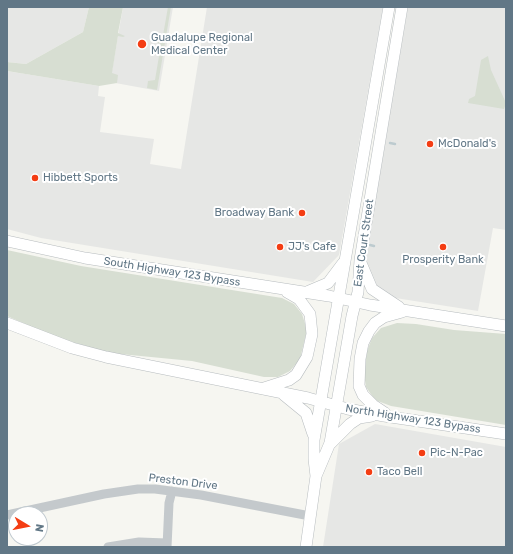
<!DOCTYPE html>
<html>
<head>
<meta charset="utf-8">
<style>
  body { margin:0 }
  #map { position:relative; width:513px; height:554px; overflow:hidden; background:#f6f6f1; font-family:Rubik,sans-serif }
  canvas { display:block }
  .frame { position:absolute; inset:0; border:8px solid #617786; pointer-events:none }
  .north { position:absolute; left:8px; top:506px; width:40px; height:40px; box-sizing:border-box; background:#fff; border:1px solid #c0c9cf; border-radius:50%; rotate:100deg; font-size:11px; font-weight:700; line-height:16px; text-align:center; color:#617786 }
  .north::after { content:''; display:block; margin:auto; width:14px; height:18px; background:#f43d13; clip-path:polygon(50% 0,100% 100%,50% 72%,0 100%) }
</style>
</head>
<body>
<div id="map">
<canvas width="513" height="554"></canvas>
<div class="frame"></div>
<div class="north">N</div>
</div>
<script>
const context = document.querySelector('canvas').getContext('2d');
context.lineJoin = 'round';
function fillPath(path, color) { context.fillStyle = color; context.fill(path, 'evenodd'); }
const poly = rows => new Path2D(rows.map(r => 'M' + r).join(''));
function stroke(path, color, width, dash) { context.strokeStyle = color; context.lineWidth = width; context.lineCap = dash ? 'butt' : 'round'; context.setLineDash(dash || []); context.stroke(path); }
function write(font, color, halo, rows, align = 'center') {
  context.font = font + ' Rubik,sans-serif'; context.lineWidth = 4; context.setLineDash([]); context.textBaseline = 'middle'; context.strokeStyle = halo; context.fillStyle = color; for (const [text, x, y, turn = 0] of rows) {
    context.save(); context.translate(x, y); context.rotate((+turn || 0) * Math.PI / 180); context.textAlign = isNaN(turn) ? turn : align; if (halo) context.strokeText(text, 0, 0); context.fillText(text, 0, 0); context.restore();
  }
}
fillPath(poly([
  [7,7,89,7,83,32,26,64,7,62],
  [123,7,173,7,159,91,110,82],
  [207,7,383,7,339,255,313,282,41,238,7,229,7,71,99,86,98,96,105,97,100,132,154,139,150,164,181,169],
  [408,7,506,7,506,230,493,228,478,311,389,297,377,290,365,263],
  [375,424,506,447,506,547,323,547,339,444]
]), '#e6e7e5');
fillPath(poly([
  [89,7,123,7,118,33,125,36,123,37,118,36,112,73,118,75,117,83,99,86,7,71,7,62,26,64,83,32],
  [168,7,171,7,157,90,147,88,148,81,155,80,161,44,155,42,157,40,162,41],
  [488,56,491,70,506,103,504,109,468,103,469,99,475,96,481,60],
  [7,250,81,266,282,298,294,304,302,314,307,330,300,359,290,371,278,377,264,377,192,361,110,353,55,337,7,316],
  [397,323,416,324,454,330,506,334,506,425,391,406,375,400,366,387,364,374,367,351,372,338,381,328]
]), '#d7ded2');
stroke(poly([
  [390,143,395,144],
  [370,245,374,246]
]), '#bdcbcf', 2.5);
const major = poly([
  [7,241,85,258,329,296,370,305,506,326],
  [361,263,372,289,399,307],
  [309,291,328,283,343,263],
  [7,323,72,348,106,357,308,398,348,409,384,416,506,434],
  [264,388,289,380,296,375,307,357,312,334,310,314,299,299,287,292],
  [284,395,306,413,313,434],
  [385,413,373,405,363,395,359,386,360,359,363,343,369,331,375,323,384,317,402,312],
  [331,443,350,424,359,418,372,416],
  [316,476,330,443,352,316,358,292,360,260,402,7],
  [306,547,316,476,314,459,314,440,389,7]
]);
stroke(major, '#b7bcbf', 12);
stroke(poly([
  [7,515,104,494,138,489,155,489,201,495,310,516],
  [108,547,139,542,167,543],
  [167,547,169,503,172,491]
]), '#c4c9cc', 9);
stroke(major, '#fff', 11);
for (const [x, y, r, color] of [
  [142,44,5,"#f43d13"],
  [430,144,4,"#f43d13"],
  [35,178,4,"#f43d13"],
  [302,213,4,"#f43d13"],
  [280,247,4,"#f43d13"],
  [443,247,4,"#f43d13"],
  [422,453,4,"#f43d13"],
  [369,472,4,"#f43d13"]
]) { const dot = new Path2D(); dot.arc(x, y, r, 0, 2 * Math.PI); context.fillStyle = color; context.fill(dot); stroke(dot, '#fff', 1.5); }
write('11px', '#617786', '#fff', [
  ["Guadalupe Regional",151,38],
  ["Medical Center",151,51],
  ["McDonald's",438,144],
  ["Hibbett Sports",43,178],
  ["Broadway Bank",294,213,"right"],
  ["JJ's Cafe",288,247],
  ["Prosperity Bank",443,260,"center"],
  ["Pic-N-Pac",430,453],
  ["Taco Bell",377,472]
], 'left');
write('11px', '#617786', '#fff', [
  ["East Court Street",364,243,-82],
  ["South Highway 123 Bypass",172,272,9],
  ["North Highway 123 Bypass",413,419,9],
  ["Preston Drive",183,482,7]
]);
</script>
</body>
</html>
